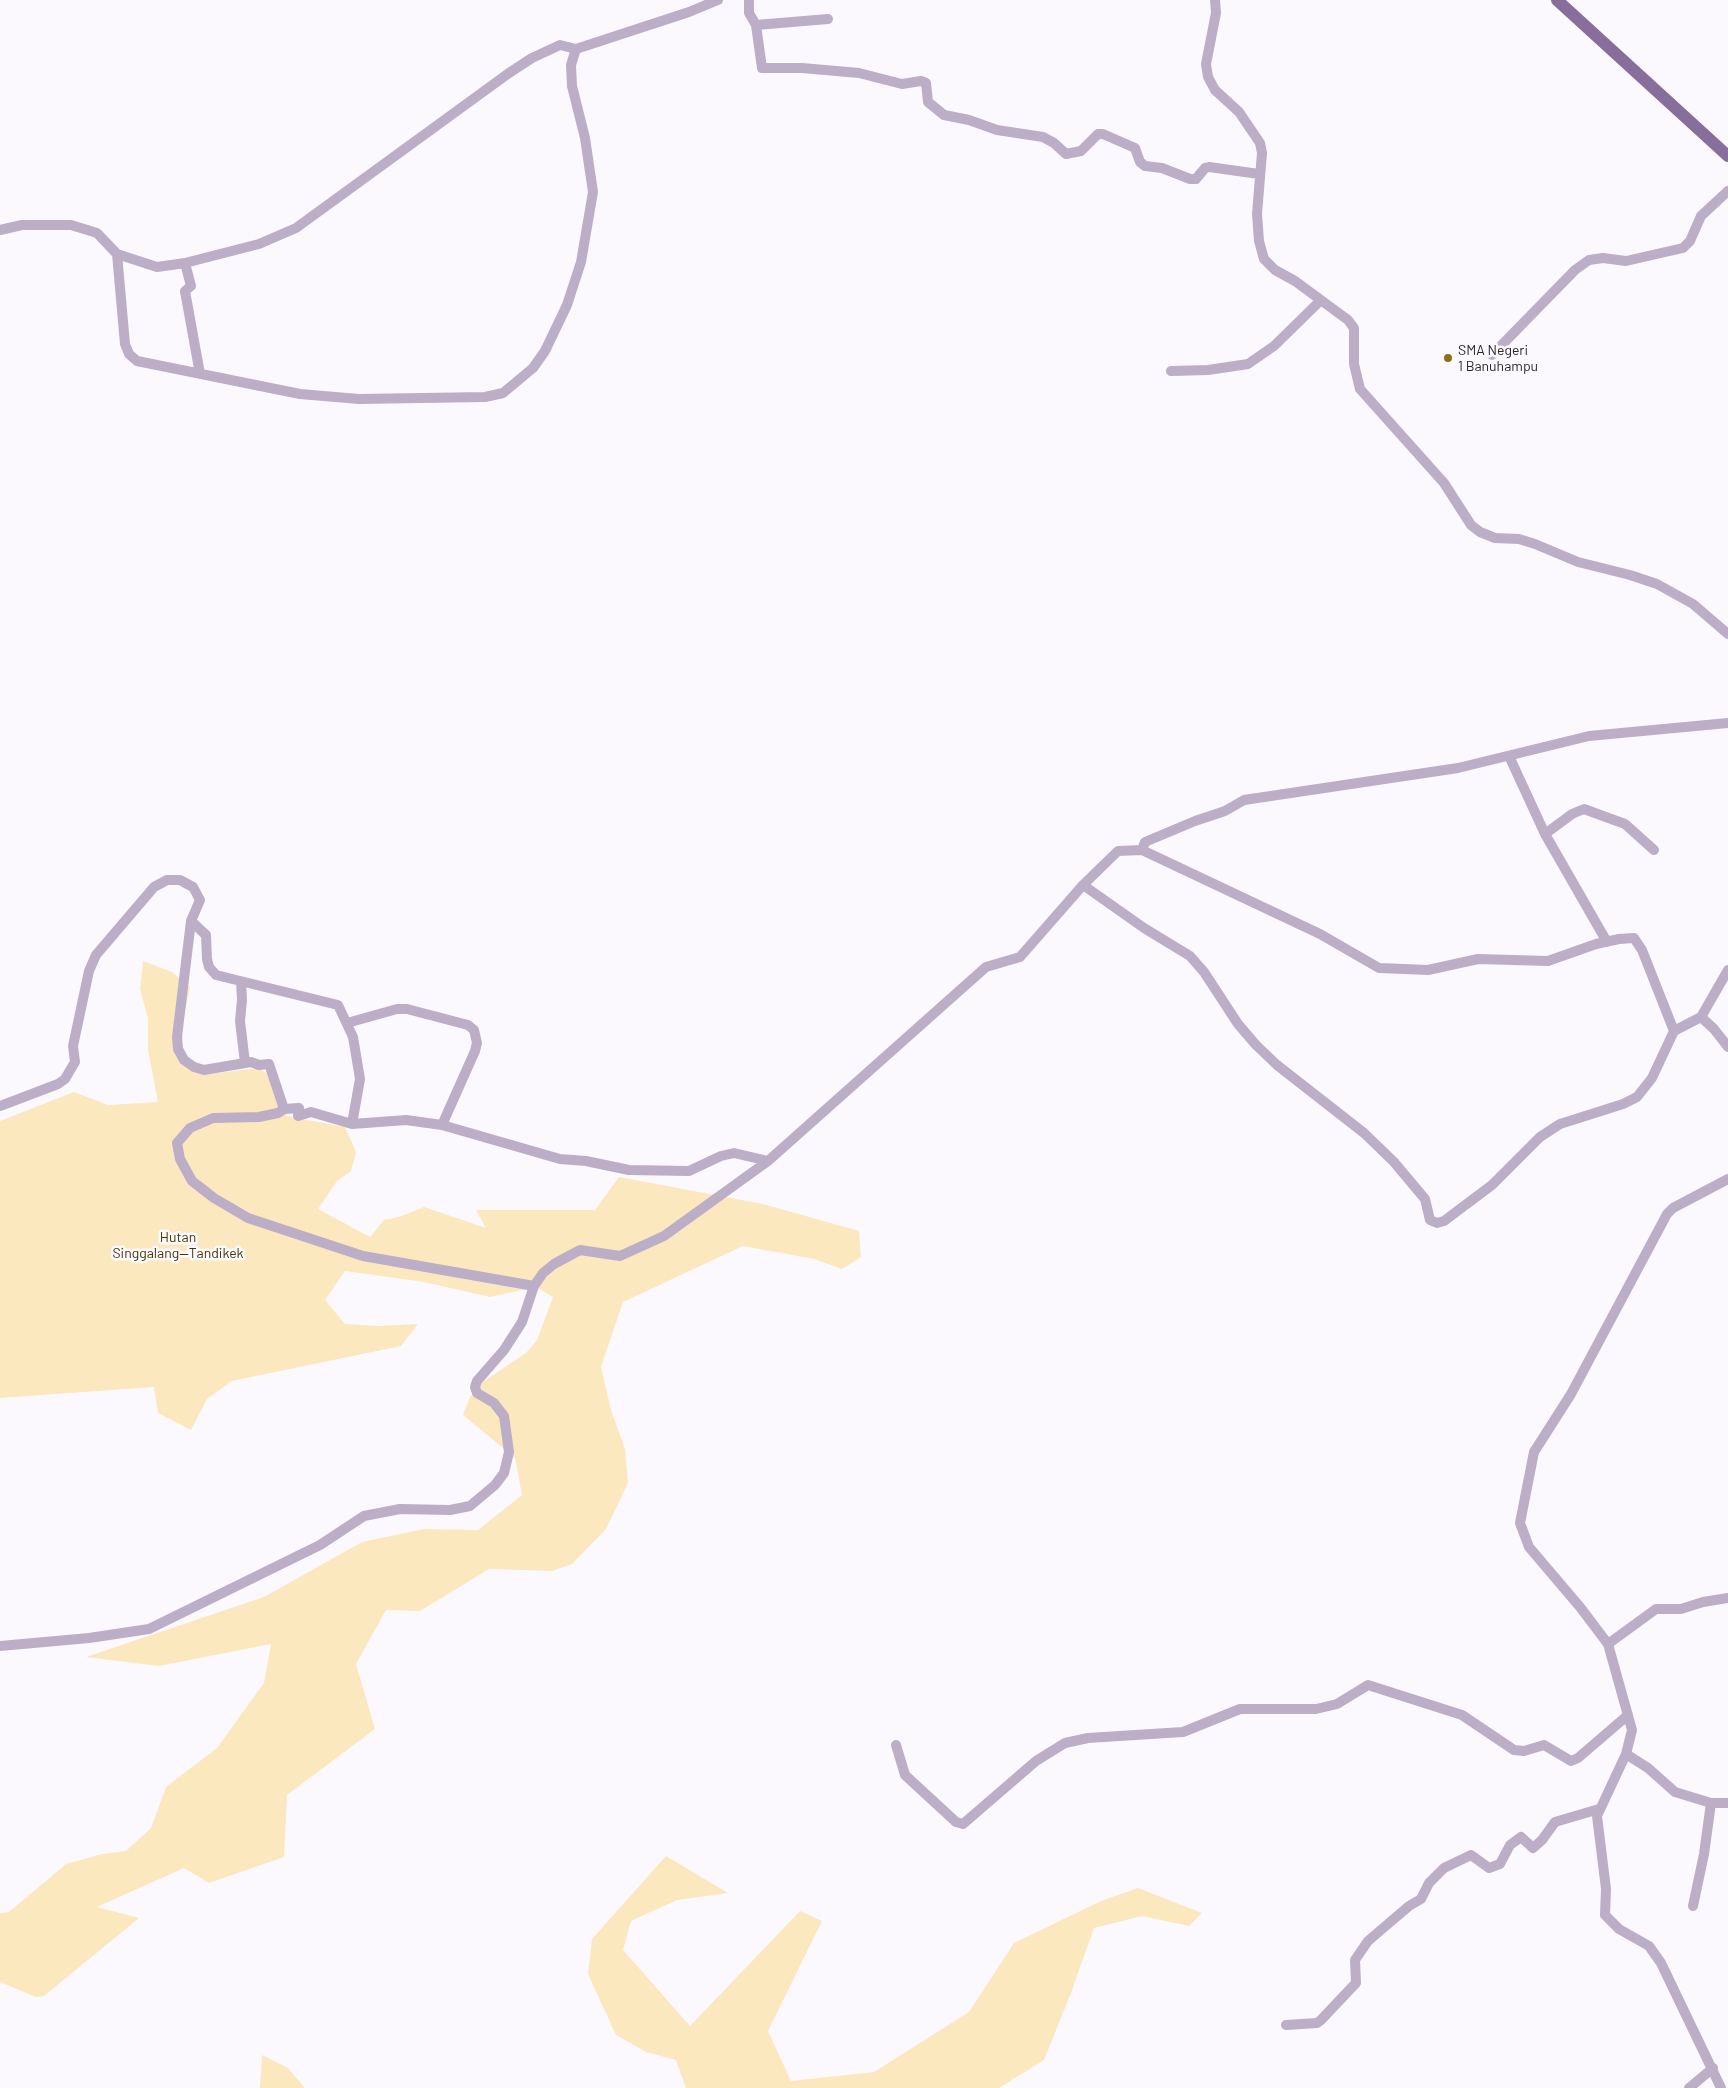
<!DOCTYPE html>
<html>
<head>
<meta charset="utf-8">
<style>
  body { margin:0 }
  canvas { display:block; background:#fcf9fe }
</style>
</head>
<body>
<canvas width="1728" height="2088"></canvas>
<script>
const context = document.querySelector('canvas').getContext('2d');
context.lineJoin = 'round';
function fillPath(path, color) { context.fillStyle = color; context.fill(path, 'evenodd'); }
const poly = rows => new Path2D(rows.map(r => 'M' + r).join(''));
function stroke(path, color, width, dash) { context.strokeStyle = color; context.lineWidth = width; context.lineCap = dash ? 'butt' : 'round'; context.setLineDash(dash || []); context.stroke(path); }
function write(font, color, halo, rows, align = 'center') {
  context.font = font + ' Barlow,sans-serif'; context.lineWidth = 5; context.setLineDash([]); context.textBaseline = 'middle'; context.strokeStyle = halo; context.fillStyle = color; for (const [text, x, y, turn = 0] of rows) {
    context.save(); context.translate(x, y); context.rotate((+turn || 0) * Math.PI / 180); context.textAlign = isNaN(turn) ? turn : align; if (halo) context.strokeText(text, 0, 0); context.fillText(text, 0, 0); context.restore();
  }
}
fillPath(poly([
  [143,961,172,972,190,987,180,1036,185,1058,209,1074,259,1068,271,1077,287,1113,286,1116,345,1127,356,1152,351,1171,337,1181,318,1209,370,1237,384,1220,399,1217,424,1207,486,1228,476,1210,595,1210,619,1177,763,1204,859,1231,861,1257,842,1269,814,1259,743,1246,623,1302,601,1367,611,1410,625,1449,628,1483,606,1529,572,1564,552,1571,489,1569,420,1611,386,1610,356,1664,375,1729,287,1795,284,1857,209,1883,184,1868,97,1907,139,1918,44,1996,36,1997,0,1982,0,1913,9,1912,66,1864,102,1854,126,1851,151,1828,166,1787,217,1748,264,1683,271,1644,159,1666,86,1657,264,1597,362,1542,424,1529,478,1530,522,1495,515,1458,463,1415,470,1397,484,1381,526,1353,537,1340,553,1297,536,1287,490,1297,424,1282,345,1271,325,1300,345,1324,379,1326,418,1324,401,1346,232,1381,207,1399,191,1430,158,1413,154,1387,0,1398,0,1121,74,1092,108,1105,158,1102,148,1050,148,1018,140,989],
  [666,1856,728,1893,677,1900,631,1921,623,1950,690,2026,800,1911,822,1921,768,2031,791,2081,874,2072,969,2012,1014,1943,1101,1901,1138,1888,1202,1913,1189,1926,1142,1916,1094,1928,1071,1993,1044,2060,999,2088,686,2088,676,2060,646,2052,616,2035,588,1974,592,1939],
  [262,2055,288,2068,305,2088,260,2088]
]), '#fbe8bf');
stroke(poly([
  [749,0,749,13,756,25,762,68,802,68,859,73,902,84,921,81,926,83,928,102,944,115,969,120,997,130,1043,137,1054,143,1066,154,1081,151,1098,134,1103,134,1135,148,1140,162,1145,166,1162,168,1190,179,1196,179,1205,168,1209,167,1259,174],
  [1215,0,1216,13,1206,64,1208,77,1215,90,1239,112,1260,143,1262,153,1257,214,1259,241,1264,259,1275,270,1295,281,1348,320,1354,328,1354,364,1360,389,1444,483,1471,525,1480,532,1495,538,1519,539,1535,544,1578,562,1630,575,1657,584,1693,604,1728,634],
  [756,25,828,19],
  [0,230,22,225,71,225,97,233,117,254,125,344,129,354,137,361,300,394,359,399,485,397,503,393,533,368,545,351,567,305,581,262,593,192,585,138,572,86,571,65,576,49,689,12,718,0],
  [117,254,157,267,185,263,259,244,296,228,509,73,532,58,560,45,576,49],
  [185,263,191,286,185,291,200,374],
  [1492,355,1575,270,1589,260,1603,258,1626,261,1683,248,1690,241,1701,216,1728,191],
  [1171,371,1208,370,1248,364,1274,346,1321,300],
  [1509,756,1545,834,1607,942],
  [1545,834,1572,814,1584,809,1625,824,1654,850],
  [1142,850,1320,934,1379,968,1428,970,1478,959,1548,961,1596,944,1619,939,1634,938,1642,950,1674,1031],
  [1083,885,1144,928,1190,956,1204,972,1238,1024,1256,1045,1277,1065,1364,1133,1394,1162,1425,1199,1430,1220,1437,1223,1444,1221,1492,1185,1540,1137,1560,1124,1623,1104,1637,1097,1652,1078,1674,1031,1701,1017],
  [191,921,206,935,207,959,209,967,216,975,338,1005,353,1037,360,1079,352,1124],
  [1728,970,1701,1017,1714,1029,1728,1047],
  [241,982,242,1000,240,1021,245,1063],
  [347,1023,397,1009,407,1009,468,1025,474,1030,477,1043,475,1051,442,1125],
  [0,1106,58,1084,65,1079,75,1062,73,1046,89,971,96,955,154,887,167,880,180,880,193,887,200,900,191,921,177,1037,178,1049,184,1060,194,1067,204,1070,251,1062,259,1065,269,1064,284,1109,299,1108,298,1116,311,1112,352,1124,406,1120,442,1125,560,1159,586,1161,629,1170,689,1171,721,1156,734,1153,768,1161],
  [284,1109,278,1113,259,1117,213,1118,190,1128,177,1143,180,1159,192,1181,214,1198,248,1218,363,1256,534,1286],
  [1608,1644,1656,1609,1681,1609,1703,1602,1728,1598],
  [0,1646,89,1638,149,1629,320,1545,364,1516,400,1509,450,1510,470,1506,495,1485,504,1473,509,1452,504,1416,494,1403,477,1393,475,1387,477,1381,504,1350,522,1322,534,1286,543,1273,554,1264,580,1250,620,1256,664,1236,768,1161,986,967,1020,957,1083,885,1118,851,1142,850,1145,842,1195,821,1225,811,1244,800,1458,768,1589,736,1728,723],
  [896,1745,905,1775,956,1822,963,1824,1036,1761,1065,1743,1088,1738,1183,1732,1240,1709,1316,1709,1337,1704,1368,1685,1462,1715,1514,1750,1524,1751,1544,1745,1571,1761,1578,1758,1628,1715],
  [1626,1754,1648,1768,1675,1792,1711,1803,1728,1803],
  [1693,1906,1704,1854,1711,1803],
  [1286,2025,1317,2023,1321,2020,1356,1983,1355,1960,1368,1941,1409,1906,1421,1899,1429,1883,1444,1868,1471,1855,1489,1868,1500,1864,1510,1845,1521,1837,1533,1848,1542,1840,1555,1822,1599,1809],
  [1689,2088,1713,2068],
  [1721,2088,1661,1963,1649,1946,1619,1929,1605,1915,1606,1889,1597,1816,1626,1754,1632,1730,1608,1644,1580,1607,1529,1547,1520,1523,1534,1452,1571,1394,1667,1214,1673,1208,1728,1179]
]), '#bcaec7', 10);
stroke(poly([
  [1557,0,1728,156]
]), '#886f9b', 12);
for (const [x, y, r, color] of [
  [1448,358,5,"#906e13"]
]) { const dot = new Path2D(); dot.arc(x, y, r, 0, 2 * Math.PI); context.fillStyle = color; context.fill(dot); stroke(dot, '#fcf9fe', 2); }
write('14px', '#29282a', '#fcf9fe', [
  ["SMA Negeri",1458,350],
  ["1 Banuhampu",1458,366]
], 'left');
write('14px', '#483501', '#fcf9fe', [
  ["Hutan",178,1237],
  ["Singgalang—Tandikek",178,1253]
]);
</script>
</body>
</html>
